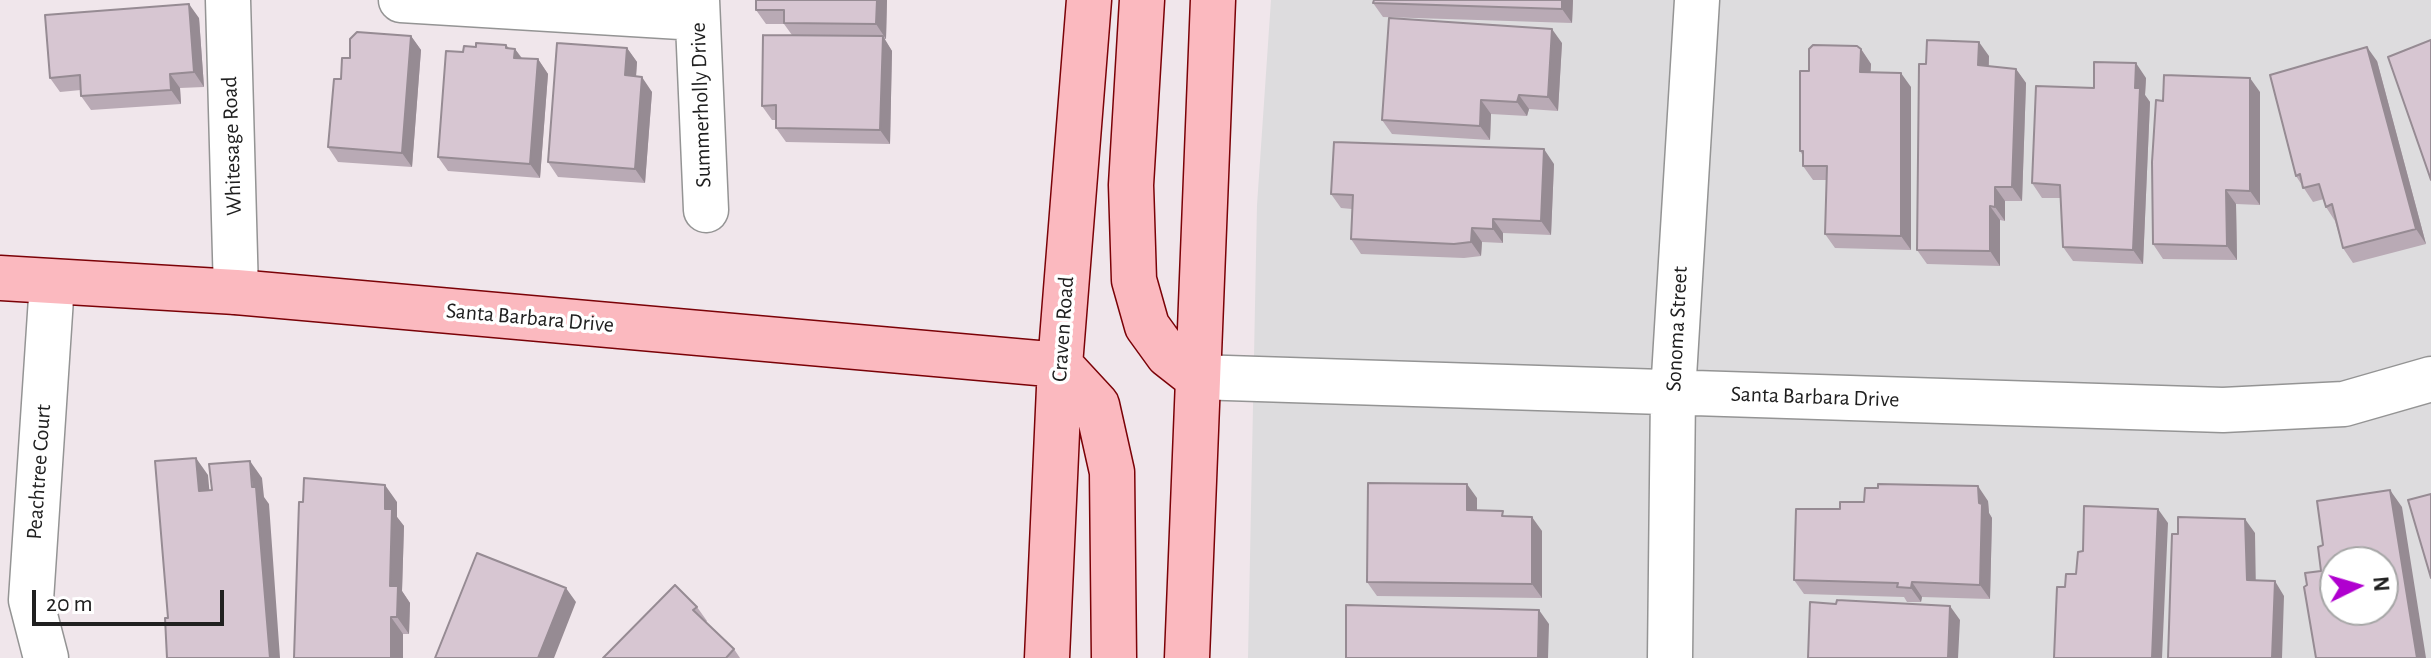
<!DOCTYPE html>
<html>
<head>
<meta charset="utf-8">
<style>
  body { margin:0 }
  #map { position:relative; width:2431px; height:658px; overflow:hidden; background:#f0e6eb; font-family:"Alegreya Sans",sans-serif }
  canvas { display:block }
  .north { position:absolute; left:2319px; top:546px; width:80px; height:80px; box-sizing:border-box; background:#fff; border:2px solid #a6a6a6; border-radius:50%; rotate:85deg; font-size:22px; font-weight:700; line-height:32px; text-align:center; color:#202020 }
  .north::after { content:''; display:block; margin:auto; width:28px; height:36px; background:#b000cf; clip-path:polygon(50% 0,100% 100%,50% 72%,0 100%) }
  .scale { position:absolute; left:32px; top:590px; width:192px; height:36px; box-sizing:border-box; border:4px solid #202020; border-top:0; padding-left:10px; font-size:24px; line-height:28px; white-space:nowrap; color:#202020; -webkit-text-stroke:6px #fff; paint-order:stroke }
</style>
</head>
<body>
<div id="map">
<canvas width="2431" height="658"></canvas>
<div class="north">N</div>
<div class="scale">20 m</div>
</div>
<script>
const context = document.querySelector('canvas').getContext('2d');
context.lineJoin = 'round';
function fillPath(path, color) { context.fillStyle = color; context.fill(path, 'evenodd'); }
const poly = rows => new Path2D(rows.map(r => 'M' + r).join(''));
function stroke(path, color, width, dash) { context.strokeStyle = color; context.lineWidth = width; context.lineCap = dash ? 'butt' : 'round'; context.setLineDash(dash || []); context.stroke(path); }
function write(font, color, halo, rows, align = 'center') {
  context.font = font + ' "Alegreya Sans",sans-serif'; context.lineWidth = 7; context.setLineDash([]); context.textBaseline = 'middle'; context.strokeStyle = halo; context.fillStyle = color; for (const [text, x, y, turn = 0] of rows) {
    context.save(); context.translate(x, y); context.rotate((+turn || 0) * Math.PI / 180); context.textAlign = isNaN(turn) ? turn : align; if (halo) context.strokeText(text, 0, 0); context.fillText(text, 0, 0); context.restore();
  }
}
fillPath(poly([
  [1271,0,2431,0,2431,658,1248,658,1257,205],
  [2335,562,2383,562,2383,610,2335,610]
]), '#dddcde');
const street = poly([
  [228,0,236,292],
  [401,0,697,18],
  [697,0,706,210],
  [1196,377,2223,410,2344,404,2431,379],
  [46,658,31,600,52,283],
  [1670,658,1673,393,1697,0]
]);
const secondary = poly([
  [1142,0,1131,185,1134,280,1147,326,1168,355,1196,377],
  [0,278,236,292,1060,365],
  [1060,365,1097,405,1112,472,1114,658],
  [1047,658,1060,365,1089,0],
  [1187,658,1213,0]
]);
stroke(street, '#949494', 47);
stroke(secondary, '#7b0207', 47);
stroke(street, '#fff', 44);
stroke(secondary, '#fbb9bf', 44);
fillPath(poly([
  [756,0,887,0,886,39,884,39,892,51,890,144,786,142,776,128,776,120,772,120,762,106,792,35,784,24,766,24,756,10],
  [1374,0,1573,0,1572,23,1383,17,1373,3],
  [199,18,204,87,180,88,181,104,91,110,81,96,81,90,60,92,50,78],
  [411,36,421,50,412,167,338,162,328,147,341,79,350,58],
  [1562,43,1558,111,1529,109,1527,116,1491,114,1490,140,1392,134,1382,120],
  [506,45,509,48,515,49,522,58,538,59,548,74,540,178,448,171,438,157,463,52,476,47],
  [627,48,637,62,636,77,652,92,645,183,558,177,548,162],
  [1861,49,1871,64,1870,72,1911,87,1911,250,1835,248,1825,234,1827,180,1813,180,1803,166,1803,156,1800,151,1809,71],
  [1989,56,1989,66,2016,69,2026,83,2022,201,2005,201,2005,221,2000,220,2000,266,1927,264,1917,250,1926,64],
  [2377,61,2426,244,2353,263,2343,248,2335,221,2326,207,2324,199,2313,202,2296,176],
  [2146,78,2145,95,2150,102,2143,264,2073,261,2063,247,2061,198,2042,198,2032,183,2094,88],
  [2260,92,2260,205,2236,204,2237,260,2163,259,2153,244,2163,101],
  [1554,164,1551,235,1503,233,1503,243,1482,242,1481,256,1464,258,1361,254,1351,239,1352,209,1341,208,1331,194],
  [1477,498,1477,510,1507,516,1542,531,1542,598,1377,596,1367,582],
  [1988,501,1989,513,1992,518,1990,599,1922,597,1921,602,1907,602,1904,597,1804,594,1794,580,1840,509],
  [397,502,397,517,404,526,402,591,410,603,409,634,403,634,403,658,294,658],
  [697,607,707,621,706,622,734,649,740,658,603,658]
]), '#b9aab5');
fillPath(poly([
  [877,0,887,0,886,39,876,24],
  [1562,0,1573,0,1572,23,1562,9],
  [189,4,199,18,204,87,194,72],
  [1552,29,1562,43,1558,111,1548,97],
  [411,36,421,50,412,167,402,153],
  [883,36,892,51,890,144,880,130],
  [1979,42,1989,56,1988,80,1978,65],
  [506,45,514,56,515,49,525,63,524,72,506,48],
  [2367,47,2377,61,2426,244,2416,229],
  [627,48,637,62,635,90,625,75],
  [1861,49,1871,64,1870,86,1860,72],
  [538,59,548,74,540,178,530,164],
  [2136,63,2146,78,2145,95,2150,102,2143,264,2133,250],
  [2016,69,2026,83,2022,201,2012,187],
  [1901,73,1911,87,1911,250,1901,236],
  [170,74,180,88,181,104,171,90],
  [642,77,652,92,645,183,635,169],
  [2250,78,2260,92,2260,205,2250,191],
  [1519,95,1529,109,1527,116,1517,102],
  [1481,100,1491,114,1490,140,1480,126],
  [1544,149,1554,164,1551,235,1541,221],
  [1995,187,2005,201,2005,221,1995,207],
  [2226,190,2236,204,2237,260,2227,246],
  [1990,206,2000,220,2000,266,1990,251],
  [1493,219,1503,233,1503,243,1493,229],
  [1472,228,1482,242,1481,256,1471,242],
  [196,458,208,475,211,508,199,491],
  [250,461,262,478,264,497,269,504,280,658,270,658],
  [1467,484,1477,498,1477,524,1467,510],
  [385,485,397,502,397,517,404,526,402,591,410,603,409,634,397,617,390,586,385,509],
  [1978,486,1988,501,1989,513,1992,518,1990,599,1980,585],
  [2390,490,2402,507,2426,658,2417,658],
  [2158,509,2168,523,2162,658,2152,658],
  [1532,517,1542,531,1542,598,1532,584],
  [2245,519,2255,533,2256,595,2247,580],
  [2275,581,2284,596,2282,658,2272,658],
  [1912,582,1922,597,1921,602,1911,588],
  [566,588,576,602,554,658,538,658],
  [1950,606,1960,620,1958,658,1948,658],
  [1539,610,1549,624,1548,658,1538,658],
  [391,617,403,634,403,658,391,658]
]), '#968b93');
const building = poly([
  [756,0,877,0,876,24,784,23,784,10,756,10,756,0],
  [1374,0,1562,0,1562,9,1373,3,1374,0],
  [189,4,194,72,170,74,171,90,81,96,80,75,50,78,45,15,189,4],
  [1389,18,1552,29,1548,97,1519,95,1517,102,1481,100,1480,126,1382,120,1389,18],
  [357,32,411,36,402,153,328,147,334,79,341,79,342,58,350,58,350,39,357,32],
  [763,35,883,36,880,130,776,128,776,105,762,106,763,35],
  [1927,40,1979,42,1978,65,2016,69,2012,187,1995,187,1995,207,1990,206,1990,251,1917,250,1919,64,1926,64,1927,40],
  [2431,40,2431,180,2388,57,2431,40],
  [476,43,506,45,506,48,515,49,514,58,538,59,530,164,438,157,446,51,463,52,464,46,476,47,476,43],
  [557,43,627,48,625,75,642,77,635,169,548,162,557,43],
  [1813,45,1857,46,1861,49,1860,72,1901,73,1901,236,1825,234,1827,166,1803,166,1803,151,1800,151,1800,71,1809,71,1809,49,1813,45],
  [2367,47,2416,229,2343,248,2332,204,2326,207,2319,184,2303,188,2300,174,2296,176,2270,75,2367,47],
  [2094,62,2136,63,2135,88,2140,88,2133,250,2063,247,2060,185,2032,183,2036,86,2094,88,2094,62],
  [2164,75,2250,78,2250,191,2226,190,2227,246,2153,244,2152,162,2156,100,2163,101,2164,75],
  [1334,142,1544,149,1541,221,1493,219,1493,229,1472,228,1471,242,1454,244,1351,239,1353,195,1331,194,1334,142],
  [196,458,199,491,212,490,209,464,250,461,252,487,256,487,270,658,167,658,165,618,168,618,155,461,196,458],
  [304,478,385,485,385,509,392,509,390,586,398,586,397,617,391,617,391,658,294,658,299,502,303,502,304,478],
  [1368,483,1467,484,1467,510,1503,511,1502,516,1532,517,1532,584,1367,582,1368,483],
  [1878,484,1978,486,1979,503,1982,504,1980,585,1912,582,1911,588,1897,587,1898,583,1794,580,1796,509,1840,509,1840,502,1864,502,1865,488,1878,488,1878,484],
  [2390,490,2417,658,2316,658,2304,587,2307,585,2305,573,2321,571,2318,547,2323,545,2317,501,2390,490],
  [2335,562,2383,562,2383,610,2335,610,2335,562],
  [2431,494,2431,578,2408,500,2431,494],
  [2084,506,2158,509,2152,658,2054,658,2057,587,2065,587,2066,574,2076,574,2078,552,2083,551,2084,506],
  [2178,517,2245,519,2247,580,2275,581,2272,658,2168,658,2172,534,2178,534,2178,517],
  [477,553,566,588,538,658,435,658,477,553],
  [675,585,697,607,693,610,734,649,726,658,603,658,675,585],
  [1837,600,1950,606,1948,658,1808,658,1810,602,1836,604,1837,600],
  [1346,605,1539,610,1538,658,1346,658,1346,605]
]);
fillPath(building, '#d7c6d2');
stroke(building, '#968b93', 2);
write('22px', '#202020', '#fff', [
  ["Summerholly Drive",701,105,-92],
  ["Whitesage Road",232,146,-92],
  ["Santa Barbara Drive",530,318,5],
  ["Craven Road",1063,329,-86],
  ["Sonoma Street",1677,329,-87],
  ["Santa Barbara Drive",1815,397,2],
  ["Peachtree Court",39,472,-86]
]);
</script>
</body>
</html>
